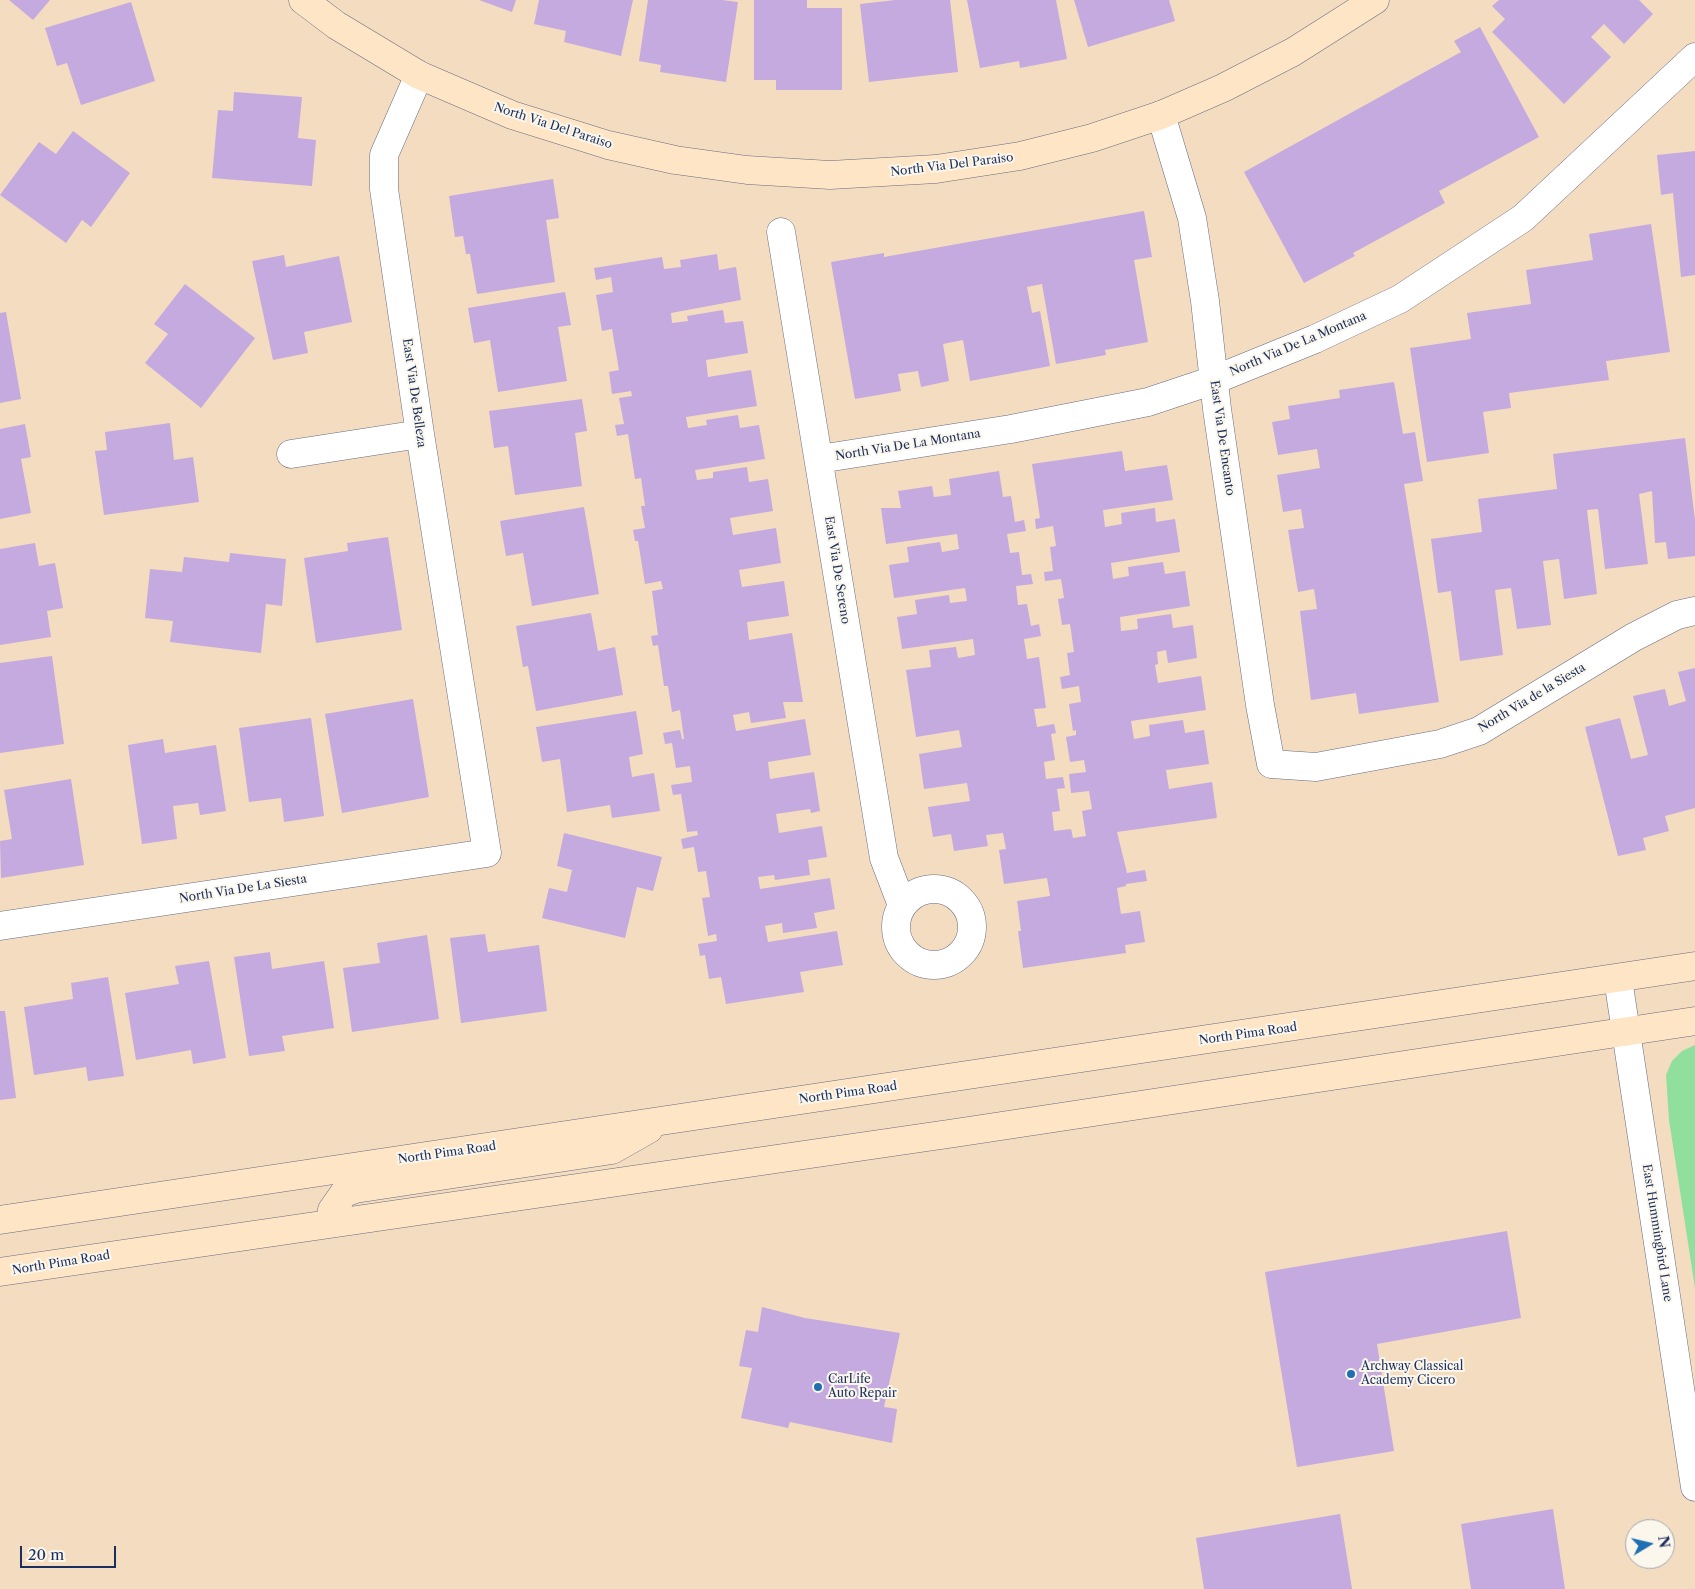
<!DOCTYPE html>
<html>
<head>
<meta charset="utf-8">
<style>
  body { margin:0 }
  #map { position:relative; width:1695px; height:1589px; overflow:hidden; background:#f4dcc0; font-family:"Libre Caslon Text",serif }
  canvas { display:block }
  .north { position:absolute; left:1625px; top:1519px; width:50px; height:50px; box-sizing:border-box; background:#fbf7ec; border:1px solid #a1a7b3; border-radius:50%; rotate:81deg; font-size:14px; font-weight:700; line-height:20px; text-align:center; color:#1b2f5e }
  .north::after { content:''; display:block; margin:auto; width:18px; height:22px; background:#1f6fb2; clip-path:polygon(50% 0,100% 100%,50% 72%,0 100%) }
  .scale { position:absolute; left:20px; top:1546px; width:96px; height:22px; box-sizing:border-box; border:2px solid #1b2f5e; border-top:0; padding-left:6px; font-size:15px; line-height:18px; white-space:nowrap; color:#1b2f5e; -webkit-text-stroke:4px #fbf7ec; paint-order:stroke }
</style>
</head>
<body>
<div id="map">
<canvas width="1695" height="1589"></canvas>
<div class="north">N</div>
<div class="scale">20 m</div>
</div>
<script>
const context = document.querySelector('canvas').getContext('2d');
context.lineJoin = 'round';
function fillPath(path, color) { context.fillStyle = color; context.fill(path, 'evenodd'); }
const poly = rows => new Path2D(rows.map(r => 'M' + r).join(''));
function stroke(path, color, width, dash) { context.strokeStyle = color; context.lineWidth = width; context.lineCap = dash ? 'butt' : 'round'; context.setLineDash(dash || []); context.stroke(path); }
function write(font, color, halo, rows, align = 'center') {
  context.font = font + ' "Libre Caslon Text",serif'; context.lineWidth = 4; context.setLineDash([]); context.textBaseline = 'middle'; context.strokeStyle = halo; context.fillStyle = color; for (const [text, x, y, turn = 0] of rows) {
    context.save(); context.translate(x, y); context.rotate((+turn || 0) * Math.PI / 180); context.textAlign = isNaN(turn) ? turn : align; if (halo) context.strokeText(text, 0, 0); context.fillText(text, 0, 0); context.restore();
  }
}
fillPath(poly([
  [1695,1045,1695,1288,1669,1120,1666,1075,1672,1061,1682,1051]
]), '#91df9d');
fillPath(poly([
  [9,0,50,0,33,20],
  [479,0,516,0,512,12],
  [539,0,633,0,621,56,564,42,566,31,534,24],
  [648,0,722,0,738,2,726,82,660,72,661,65,639,61],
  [754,0,807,0,807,8,842,8,842,90,776,90,776,80,754,80],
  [895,0,950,0,958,72,869,82,860,4],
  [967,0,1056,0,1067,59,1020,68,1019,61,980,68],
  [1074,0,1169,0,1175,21,1088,47],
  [1499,0,1639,0,1653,14,1624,44,1604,24,1591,37,1611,57,1564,104,1492,32,1505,19,1492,6],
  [131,2,155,81,81,105,67,63,57,66,45,28],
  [1480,27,1539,137,1439,191,1445,203,1353,253,1355,256,1304,283,1244,172,1461,52,1454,41],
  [234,92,302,97,298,138,316,140,312,186,212,178,218,110,233,111],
  [73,131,130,173,91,227,82,220,66,243,0,195,39,142,56,154],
  [1695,151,1695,275,1681,277,1673,193,1661,195,1657,155],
  [553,179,559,218,546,220,555,282,477,294,470,254,466,254,463,236,455,237,449,196],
  [1144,211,1152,257,1134,260,1148,342,1105,350,1106,355,1056,364,1042,284,1027,287,1032,313,1040,311,1050,366,970,381,963,340,943,344,949,381,921,387,918,371,898,374,901,391,855,399,831,262,884,253,884,257],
  [1651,224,1670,352,1606,361,1609,380,1509,393,1511,408,1483,412,1489,453,1427,462,1410,348,1471,339,1467,313,1531,304,1526,270,1593,260,1589,234],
  [717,254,719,270,736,267,741,300,671,313,672,323,688,321,687,316,723,310,725,323,743,321,748,353,706,360,708,377,751,370,757,406,686,417,688,428,707,425,706,420,738,415,740,428,759,425,765,459,695,470,697,480,713,478,713,472,747,467,749,482,768,479,773,511,730,518,733,535,776,528,781,563,739,570,742,587,784,581,789,616,747,622,749,640,792,633,803,702,783,702,786,718,751,723,749,712,733,715,736,731,805,719,811,755,768,762,770,779,814,772,820,811,811,813,810,809,776,814,779,833,822,826,827,857,808,860,810,875,775,880,774,875,758,877,760,889,830,878,835,909,814,913,817,928,783,933,782,923,765,926,768,942,837,931,843,965,800,972,804,992,726,1004,721,977,709,979,705,955,700,956,698,944,717,941,716,934,708,936,702,898,710,897,706,871,698,872,694,847,683,849,681,839,698,835,697,831,687,832,681,794,673,795,671,785,692,782,690,766,676,768,672,743,665,744,663,733,680,730,682,739,684,739,680,710,672,712,668,686,664,686,658,645,653,646,651,636,658,635,652,591,663,589,661,581,645,584,638,541,635,541,633,530,645,528,641,506,645,506,641,478,635,479,628,434,617,436,615,425,624,424,619,398,632,396,631,391,612,394,609,372,619,370,612,329,602,331,596,295,613,292,611,277,596,280,594,268,662,257,664,269,681,267,680,260],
  [284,255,286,267,339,256,352,322,304,332,308,353,273,360,252,261],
  [185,284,255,338,201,408,145,363,168,334,154,324],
  [565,292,571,325,558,327,567,381,498,392,490,340,474,343,468,308],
  [6,312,21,399,0,403,0,313],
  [1394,382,1403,434,1415,432,1423,481,1404,484,1439,702,1359,714,1356,693,1311,700,1300,611,1317,609,1314,589,1298,592,1288,530,1304,528,1301,509,1283,512,1277,475,1320,468,1317,449,1278,455,1272,422,1290,419,1288,406,1340,398,1339,390],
  [582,399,587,431,575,433,582,486,515,495,508,446,494,448,489,411],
  [170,423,174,460,193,457,199,502,104,515,95,451,107,450,105,432],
  [25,424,31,457,21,459,31,513,0,519,0,429],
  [1685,438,1695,520,1695,556,1668,559,1666,542,1655,543,1652,491,1639,494,1648,564,1605,569,1598,509,1587,510,1597,594,1564,599,1559,559,1543,561,1551,625,1517,629,1511,588,1495,590,1503,655,1460,661,1451,591,1438,593,1431,539,1482,532,1478,499,1557,489,1553,454],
  [1122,451,1125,471,1167,465,1173,500,1103,510,1105,527,1122,524,1121,513,1155,508,1156,522,1175,519,1180,552,1111,563,1113,579,1129,576,1128,567,1163,562,1165,574,1185,571,1190,606,1120,617,1121,631,1138,629,1137,619,1171,614,1173,628,1193,625,1197,658,1168,663,1166,650,1157,652,1158,664,1155,665,1158,683,1201,676,1206,710,1131,721,1134,739,1150,736,1149,725,1183,720,1185,733,1204,730,1209,764,1166,770,1169,789,1212,782,1217,818,1117,832,1127,873,1145,870,1147,881,1126,884,1126,886,1117,888,1121,914,1140,911,1145,942,1125,945,1126,953,1023,968,1018,931,1021,931,1017,901,1050,896,1047,878,1004,884,999,850,1006,849,1003,833,986,835,988,846,954,851,951,834,933,837,928,807,970,801,967,783,924,789,919,754,962,747,959,730,916,737,906,670,931,667,929,650,956,647,958,658,975,655,973,639,902,649,897,617,917,614,915,600,949,595,950,603,967,601,965,588,894,598,889,565,909,562,907,547,940,542,942,552,959,549,957,534,886,544,881,508,901,508,898,491,932,486,934,497,951,495,949,479,999,471,1003,497,1011,496,1015,522,1024,520,1026,531,1007,534,1010,553,1019,552,1022,575,1031,574,1033,584,1016,586,1018,605,1027,604,1031,626,1039,624,1041,636,1024,639,1027,659,1039,657,1046,708,1034,709,1037,727,1054,724,1056,733,1051,734,1055,760,1044,762,1046,779,1063,777,1065,788,1057,789,1060,811,1052,812,1054,831,1071,829,1073,838,1086,836,1082,811,1092,809,1089,791,1071,793,1069,774,1086,772,1084,760,1070,762,1066,737,1076,735,1076,730,1073,731,1069,704,1081,702,1079,686,1062,689,1060,677,1070,675,1067,653,1074,652,1070,624,1062,625,1058,599,1064,598,1061,579,1045,581,1044,572,1053,571,1050,547,1056,546,1053,526,1036,529,1035,519,1040,518,1032,464],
  [584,507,599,594,532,606,523,553,506,556,500,521],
  [388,537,402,630,316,643,304,558,348,551,347,543],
  [35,543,39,566,55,563,63,608,47,611,51,637,0,645,0,549],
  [230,553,286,559,282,606,266,604,261,653,170,642,173,621,145,618,150,569,182,572,184,557,229,562],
  [591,613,598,651,615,647,623,695,536,711,528,666,523,667,516,626],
  [52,656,64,744,0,753,0,663],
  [1695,668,1695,808,1665,816,1669,831,1643,838,1646,850,1618,856,1585,727,1620,718,1631,759,1648,755,1633,696,1665,689,1669,706,1686,701,1678,672],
  [413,699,429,797,342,813,325,714],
  [636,711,643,754,629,757,632,777,654,773,660,811,612,818,610,805,567,812,560,759,542,762,536,727],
  [311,718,324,816,284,822,281,798,249,802,239,728],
  [163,739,165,753,216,745,226,811,200,815,198,803,173,806,177,839,142,844,128,745],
  [71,779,84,865,1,878,0,841,12,839,4,790],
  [564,833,662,857,653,891,637,887,625,938,542,918,549,888,567,892,572,870,557,866],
  [485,934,488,952,539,945,547,1011,461,1023,450,938],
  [427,935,439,1019,352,1032,343,968,380,963,377,943],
  [270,952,272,969,324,961,334,1028,282,1036,285,1051,249,1056,234,957],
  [209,961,226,1058,193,1064,191,1050,136,1060,125,993,179,984,175,966],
  [108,977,124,1076,88,1081,86,1067,34,1075,24,1007,73,999,71,983],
  [0,1011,5,1011,16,1098,0,1100],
  [1507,1231,1521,1318,1377,1344,1394,1451,1297,1467,1265,1272],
  [762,1307,805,1318,900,1333,884,1407,897,1409,892,1443,790,1422,788,1428,741,1418,752,1368,739,1366,746,1330,758,1332],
  [1553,1509,1565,1589,1471,1589,1461,1524],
  [1340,1514,1352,1589,1204,1589,1196,1538]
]), '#c4aadf');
const street = poly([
  [1161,115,1192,218,1205,301,1217,409,1260,705,1271,764,1316,767,1440,744,1479,731,1634,637,1677,615,1695,611],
  [781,232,884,858,902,905],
  [291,454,420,434],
  [819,459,1011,429,1148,402,1214,380,1315,339,1400,299,1523,218,1695,57],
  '896 927a38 38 0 1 1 76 0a38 38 0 1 1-76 0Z',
  [0,926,487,853,420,434,384,189,384,155,419,75],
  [1618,979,1695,1487]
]);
const secondary = poly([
  [303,0,336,25,419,75,512,115,608,145,675,160,747,170,830,175,936,169,1020,156,1092,138,1161,115,1223,88,1293,52,1375,0],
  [0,1220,1695,966],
  [330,1223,332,1210,344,1193,355,1189,612,1150,649,1129],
  [0,1272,955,1133,1695,1021]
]);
stroke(street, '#676c80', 29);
stroke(secondary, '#676c80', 29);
stroke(street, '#fff', 28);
stroke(secondary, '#fee5c5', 28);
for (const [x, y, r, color] of [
  [1351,1374,5,"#1f6fb2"],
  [818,1387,5,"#1f6fb2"]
]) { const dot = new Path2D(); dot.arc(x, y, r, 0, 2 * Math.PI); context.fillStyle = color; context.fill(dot); stroke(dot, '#fbf7ec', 2); }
write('12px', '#1b2f5e', '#fbf7ec', [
  ["North Via Del Paraiso",553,126,18],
  ["North Via Del Paraiso",952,165,-7],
  ["North Via De La Montana",1298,344,-23],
  ["East Via De Belleza",414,393,82],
  ["East Via De Encanto",1222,438,82],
  ["North Via De La Montana",908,445,-9],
  ["East Via De Sereno",837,570,81],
  ["North Via de la Siesta",1532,698,-31],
  ["North Via De La Siesta",243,889,-9],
  ["North Pima Road",1248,1034,-8],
  ["North Pima Road",848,1093,-8],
  ["North Pima Road",447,1153,-8],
  ["East Hummingbird Lane",1657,1233,81],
  ["North Pima Road",61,1263,-9]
]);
write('12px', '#1b2f5e', '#fbf7ec', [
  ["Archway Classical",1361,1367],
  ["Academy Cicero",1361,1381],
  ["CarLife",828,1380],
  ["Auto Repair",828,1394]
], 'left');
</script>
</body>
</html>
